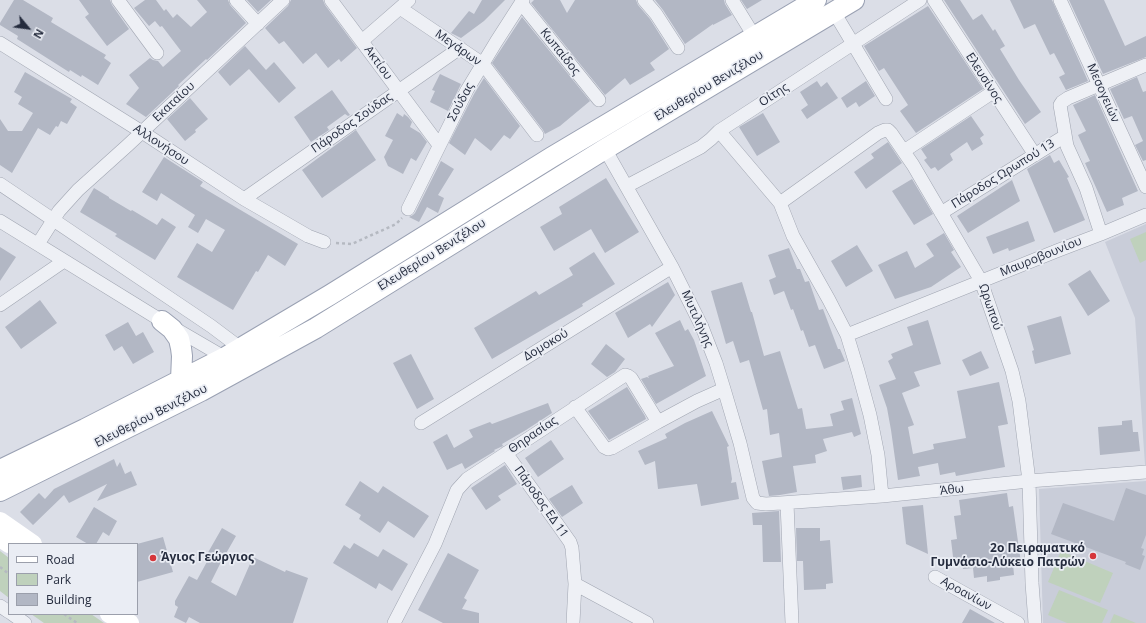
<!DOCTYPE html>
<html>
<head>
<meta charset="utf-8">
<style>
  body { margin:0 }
  #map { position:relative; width:1146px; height:623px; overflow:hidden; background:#dbdee7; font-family:"Open Sans",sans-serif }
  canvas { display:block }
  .legend { position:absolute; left:8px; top:543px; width:130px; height:72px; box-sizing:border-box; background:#eaedf4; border:1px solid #9b9fab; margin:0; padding:5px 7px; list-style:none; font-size:12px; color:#242b3d }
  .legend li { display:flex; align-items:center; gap:8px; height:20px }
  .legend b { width:20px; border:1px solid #9b9fab }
  .north { position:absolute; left:8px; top:8px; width:40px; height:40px; -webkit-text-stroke:3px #eaedf4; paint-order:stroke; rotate:119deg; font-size:11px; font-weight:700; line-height:16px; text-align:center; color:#242b3d }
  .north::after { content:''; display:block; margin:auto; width:14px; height:18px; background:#242b3d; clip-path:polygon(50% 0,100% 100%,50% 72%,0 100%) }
</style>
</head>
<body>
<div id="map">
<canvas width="1146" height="623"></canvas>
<ul class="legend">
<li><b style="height:5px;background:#fff"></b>Road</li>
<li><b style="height:11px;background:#bfd1bc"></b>Park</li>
<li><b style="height:11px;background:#b2b7c4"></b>Building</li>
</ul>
<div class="north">N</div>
</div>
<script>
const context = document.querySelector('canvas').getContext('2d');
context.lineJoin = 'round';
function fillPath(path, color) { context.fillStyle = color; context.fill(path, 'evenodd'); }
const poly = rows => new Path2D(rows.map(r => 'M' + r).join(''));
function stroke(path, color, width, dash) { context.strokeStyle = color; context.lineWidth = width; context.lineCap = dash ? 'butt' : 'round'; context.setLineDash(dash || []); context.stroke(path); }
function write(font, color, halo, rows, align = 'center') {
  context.font = font + ' "Open Sans",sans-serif'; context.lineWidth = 3.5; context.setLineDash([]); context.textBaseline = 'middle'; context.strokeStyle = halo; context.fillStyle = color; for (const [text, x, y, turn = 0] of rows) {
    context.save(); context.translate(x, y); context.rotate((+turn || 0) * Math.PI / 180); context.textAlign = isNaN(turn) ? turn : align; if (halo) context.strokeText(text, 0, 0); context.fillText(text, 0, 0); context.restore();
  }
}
fillPath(poly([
  [1146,224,1146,465,1145,465,1135,318,1105,242],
  [1146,481,1146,623,1043,623,1039,489]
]), '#c9cdd9');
fillPath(poly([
  [1146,232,1146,260,1140,263,1130,239],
  [0,551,9,558,9,598,0,591],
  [1061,551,1113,573,1100,603,1048,582],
  [1059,590,1108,610,1102,623,1067,623,1048,615],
  [31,614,91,614,104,623,44,623],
  [1114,614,1136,623,1110,623]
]), '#bfd1bc');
fillPath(poly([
  [14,0,23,0,53,18,51,22,106,55,104,58,111,63,98,85,82,75,81,77,70,70,69,72,17,39,18,36,0,25,0,23],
  [79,0,110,0,112,5,129,29,107,46,85,17,89,14],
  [145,0,156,0,164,11,166,9,173,18,177,14,191,27,207,12,197,0,228,0,230,5,246,23,207,60,206,59,178,85,179,86,146,117,126,104,139,88,129,75,150,58,153,60,158,61,163,67,181,51,162,26,160,27,155,21,149,26,134,8],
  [247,0,271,0,258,12],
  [291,0,323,0,325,5,357,48,341,62,339,59,328,68,316,53,303,64,284,41,279,44,265,28,288,6],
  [482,0,505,0,484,21,461,38,451,33,469,11,474,14],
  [534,0,560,0,567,13,575,0,636,0,638,5,650,19,669,49,650,63,655,70,630,85,625,78,605,95,531,3],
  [655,0,724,0,725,4,732,15,713,25,713,24,685,44,663,10],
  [741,0,762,0,747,9],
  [944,0,960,0,973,20,982,14,993,31,995,29,1005,46,1000,49,1019,80,1041,112,1025,124],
  [1010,0,1052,0,1088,81,1066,90,1059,77,1065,74,1054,53,1050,55,1035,24,1024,29],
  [1069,0,1104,0,1125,46,1146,36,1146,57,1103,74],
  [928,6,983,89,916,133,900,111,908,105,884,68,879,71,864,46],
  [522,17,590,101,560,126,545,134,543,130,492,63],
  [245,46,266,70,274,62,296,88,279,103,249,69,230,86,218,72],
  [25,72,72,99,70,102,77,107,67,124,61,121,58,127,56,126,50,135,38,128,12,173,0,165,0,119,8,131,22,131,33,113,18,104,22,97,14,92],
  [440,74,461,84,448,111,430,102,435,91,432,90],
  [1137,77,1143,92,1146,91,1146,160,1143,161,1135,145,1143,141,1132,116,1124,119,1110,89],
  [484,78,520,126,510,139,504,135,491,151,475,138,465,155,449,143,474,94],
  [817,81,821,87,827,82,838,98,807,119,801,110,808,105,800,92],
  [866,81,875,96,859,107,856,102,847,108,841,98],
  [332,90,350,115,348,116,345,114,327,127,329,130,311,142,294,117],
  [1095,95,1138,191,1122,198,1124,205,1107,212,1085,163,1090,161,1078,135,1086,131,1073,105],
  [190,98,208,119,195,130,196,132,185,141,167,119],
  [397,113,403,117,404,114,408,117,412,122,410,127,420,133,427,142,416,161,411,158,403,174,388,166,384,157,393,140,385,136],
  [763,113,780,142,757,156,739,127],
  [971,116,984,135,980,138,983,144,972,151,967,142,950,154,953,160,938,171,935,167,931,169,924,160,927,158,921,149],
  [356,130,376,160,322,198,302,170],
  [888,142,902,163,866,189,854,172,874,158,871,154],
  [1050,155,1054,163,1059,160,1069,177,1067,178,1085,220,1054,233,1027,169],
  [164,157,203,182,200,186,298,244,285,266,268,255,258,272,256,271,233,310,177,277,197,243,212,252,225,230,206,219,198,233,188,227,195,215,161,193,157,201,142,192],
  [441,161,454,169,438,195,444,198,438,213,427,207,419,222,409,217,413,215,415,213],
  [606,178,639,232,605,253,591,229,554,251,540,227,562,214,559,207],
  [912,179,933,214,914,225,892,191],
  [1012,180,1020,201,968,233,957,216],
  [94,188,109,197,109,198,131,211,132,210,157,225,162,218,176,227,155,260,115,236,117,234,80,212],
  [1028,221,1035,241,1009,251,1008,248,993,254,986,237],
  [944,233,954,250,951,252,961,267,931,287,895,299,878,265,907,251,915,268,934,256,926,244],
  [857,245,873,271,846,287,831,261],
  [0,247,16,257,0,281],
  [789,248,797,269,800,269,805,282,809,281,819,310,823,309,838,349,840,349,845,361,824,369,815,345,809,347,803,330,801,331,793,309,791,310,784,291,774,295,769,280,776,277,768,255],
  [594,252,615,284,582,304,583,306,492,359,474,328,536,291,539,295,573,275,569,268],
  [1090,270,1110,301,1088,316,1068,284],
  [668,282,675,295,652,327,650,324,628,338,615,313],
  [742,282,751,312,752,312,764,356,780,351,798,409,802,408,806,429,833,426,830,414,844,410,841,401,852,398,861,434,854,437,852,432,823,439,827,451,815,455,816,463,793,466,797,492,780,495,769,496,762,461,782,457,779,433,770,435,767,409,763,410,749,360,740,363,733,341,726,344,711,291],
  [40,300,57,323,21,349,5,327],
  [1061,316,1071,354,1035,364,1032,351,1034,350,1027,326],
  [680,320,685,331,688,329,694,340,706,376,656,404,641,379,647,377,649,378,648,376,674,366,655,333],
  [928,320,941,364,914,372,920,386,902,393,914,425,908,427,913,454,934,449,933,444,966,438,957,391,999,382,1008,424,998,426,1005,467,956,476,955,472,940,475,938,463,918,467,920,476,898,480,891,430,887,408,879,385,896,379,888,361,893,358,891,354,913,345,907,327],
  [128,322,136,336,143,332,154,352,133,364,122,346,114,351,105,335],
  [606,344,625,359,615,372,607,377,591,364],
  [981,351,989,368,970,376,962,360],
  [411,354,434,399,417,409,393,363],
  [627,387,645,416,646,419,609,440,588,411],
  [548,403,552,413,526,430,502,444,503,446,494,450,495,451,465,469,462,463,447,470,433,442,447,434,454,448,473,437,469,430,490,422,492,424],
  [712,411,729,446,727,447,732,479,731,483,736,482,739,499,701,506,697,484,658,489,655,461,645,465,638,451,667,438,665,434,685,423],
  [1132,420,1133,432,1138,432,1140,451,1100,455,1098,427,1122,425,1122,421],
  [551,440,564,459,538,477,525,458],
  [114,459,117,467,120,462,125,474,131,471,137,485,97,501,107,484,69,503,64,495,33,525,20,512,39,493,45,499,54,489],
  [505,465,517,484,498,496,501,500,486,510,471,488],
  [861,475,862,487,843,490,841,477],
  [360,481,378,493,383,486,429,516,414,538,388,521,380,533,359,519,361,515,345,505],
  [572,485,583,503,562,517,549,499],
  [1126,488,1146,495,1146,535,1141,548,1144,549,1142,555,1145,556,1140,570,1125,564,1126,562,1051,534,1063,503,1114,521],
  [1007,493,1009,507,1013,506,1021,563,1013,564,1014,575,1000,577,1000,580,987,582,987,576,974,578,973,568,963,569,962,564,954,565,951,540,957,539,954,516,961,515,959,500],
  [923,505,928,554,906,544,902,507],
  [94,507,117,521,109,536,103,532,96,544,88,544,76,537],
  [779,511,781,562,763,562,762,525,753,525,752,513],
  [222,528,236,536,220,564,211,582,236,596,253,557,285,572,286,570,308,578,293,623,200,623,189,617,186,623,174,617,178,607,175,605,175,601,189,576,197,580,209,558,206,556],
  [796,528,820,528,820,541,830,540,833,583,826,584,826,589,804,590,803,561,797,561],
  [163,537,173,572,137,582,137,544],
  [354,543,378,557,383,549,408,564,392,591,379,583,376,589,333,563,344,545,350,549],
  [448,553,479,570,464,598,467,600,462,609,479,613,479,623,443,623,418,610],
  [970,609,995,623,962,623]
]), '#b2b7c4');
const minor = poly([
  [118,0,157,53],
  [236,0,258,24],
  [331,0,439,145],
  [644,0,656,14,678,48],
  [732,0,754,36],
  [934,0,1035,155],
  [1060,0,1146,187],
  [521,3,599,100],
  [400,8,483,64,537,135],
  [834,12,886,99],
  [362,41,409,0],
  [0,43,142,132,244,199,308,236,324,242],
  [719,131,780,203,793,236,829,300,847,335,858,371,870,415,878,455,882,496],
  [605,149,672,267,702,327,716,363,724,389,740,443,753,498,757,503,766,504,882,496,1029,481,1146,472],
  [904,151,993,92],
  [0,184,211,326,235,344,240,348,244,354],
  [627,186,701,147,711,139,719,131,920,0],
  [244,199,460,48],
  [780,203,878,133,885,130,888,130,891,133,913,165,981,281,1012,371,1019,401,1029,481,1032,583,1035,623],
  [408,209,467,90,496,42,523,0],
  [941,213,1065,136],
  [0,221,162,321,229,360],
  [1101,234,1086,188,1067,146,1060,105,1062,102,1068,98,1146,65],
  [38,244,59,211,78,190,128,145,283,0],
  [0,305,64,261],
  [847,335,1059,250,1101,234,1146,215],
  [575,407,604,447,608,449,612,448,658,422],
  [421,423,672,267],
  [506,453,558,525,570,542,572,548,575,584,573,623],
  [787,503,792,623],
  [935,577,1018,623],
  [575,584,647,623],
  [0,606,9,612],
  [12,614,25,623],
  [394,623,435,544,457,490,467,479,625,375,628,376,631,378,658,422,697,401,724,389]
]);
const primary = poly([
  [162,321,172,329,179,339,181,348,182,356,181,380],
  [0,470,85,429,224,358,330,295,552,157,816,0],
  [0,491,201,391,316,328,605,149,854,0]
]);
stroke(minor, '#a0a5b1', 14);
stroke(primary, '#9aa1b3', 22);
stroke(poly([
  [336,243,352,244,396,224,402,218],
  [0,567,9,574],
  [64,614,77,623]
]), '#b5b9c1', 2.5, [3, 3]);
stroke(minor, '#eef0f5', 13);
stroke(poly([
  [0,521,33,544],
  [0,538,9,544],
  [109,614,130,623]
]), '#fff', 18);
stroke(primary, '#fff', 20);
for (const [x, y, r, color] of [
  [1093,556,4,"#d6363b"],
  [153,558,4,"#d6363b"]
]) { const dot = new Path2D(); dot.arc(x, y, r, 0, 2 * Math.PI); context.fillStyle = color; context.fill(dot); stroke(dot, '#eaedf4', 1.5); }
write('12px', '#242b3d', '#eaedf4', [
  ["Μεγάρων",458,48,35],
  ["Κωπαίδος",560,52,51],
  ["Ακτίου",378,63,54],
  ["Ελευσίνος",984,78,57],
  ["Ελευθερίου Βενιζέλου",709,86,-31],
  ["Μεσογειών",1103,93,66],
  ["Οίτης",774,95,-33],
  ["Εκαταίου",174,102,-43],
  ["Σούδας",461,102,-62],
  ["Πάροδος Σούδας",352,123,-35],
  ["Αλλονήσου",161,145,33],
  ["Πάροδος Ωρωπού 13",1003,174,-32],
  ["Ελευθερίου Βενιζέλου",432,255,-32],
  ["Μαυροβουνίου",1041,257,-22],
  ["Ωρωπού",990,307,71],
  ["Μυτιλήνης",697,319,66],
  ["Δομοκού",546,345,-31],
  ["Ελευθερίου Βενιζέλου",151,416,-27],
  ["Θηρασίας",533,435,-34],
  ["Άθω",952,490,-6],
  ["Πάροδος ΕΔ 11",541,502,55],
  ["Αροανίων",966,594,29]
]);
write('bold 12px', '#242b3d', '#eaedf4', [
  ["2ο Πειραματικό",1085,549],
  ["Γυμνάσιο-Λύκειο Πατρών",1085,563],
  ["Άγιος Γεώργιος",161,558,"left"]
], 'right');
</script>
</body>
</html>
